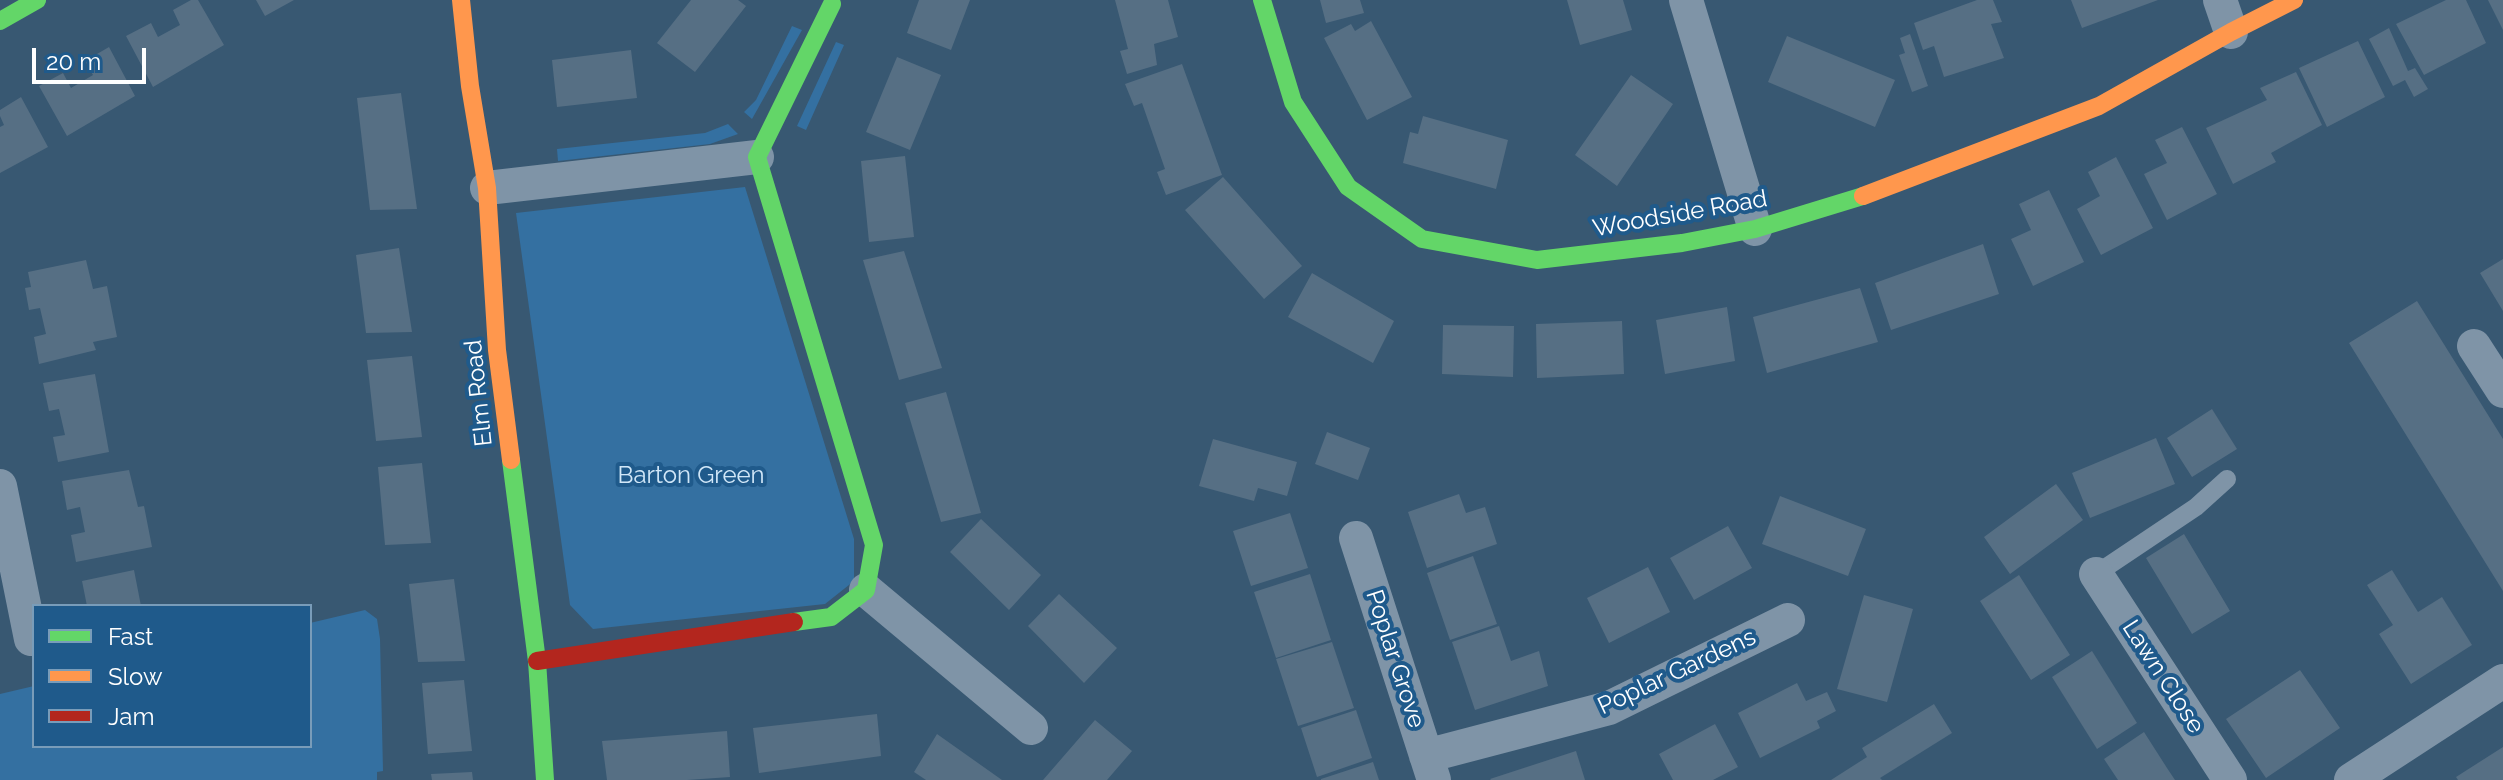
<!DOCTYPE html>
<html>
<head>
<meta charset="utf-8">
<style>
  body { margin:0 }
  #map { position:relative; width:2503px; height:780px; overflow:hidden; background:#385872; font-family:Raleway,sans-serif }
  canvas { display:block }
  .legend { position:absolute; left:32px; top:604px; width:280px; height:144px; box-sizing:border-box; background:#1f5a8b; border:2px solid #799cb9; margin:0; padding:10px 14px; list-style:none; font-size:24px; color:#fff }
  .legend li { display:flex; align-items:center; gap:16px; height:40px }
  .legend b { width:40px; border:2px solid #799cb9 }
  .scale { position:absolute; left:32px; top:48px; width:114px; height:36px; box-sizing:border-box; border:4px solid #fff; border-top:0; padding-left:10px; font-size:24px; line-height:28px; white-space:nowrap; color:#fff; -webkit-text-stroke:6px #1f5a8b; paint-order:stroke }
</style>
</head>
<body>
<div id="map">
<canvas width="2503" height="780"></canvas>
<ul class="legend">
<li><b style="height:10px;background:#63d668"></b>Fast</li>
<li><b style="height:10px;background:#ff974d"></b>Slow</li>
<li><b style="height:10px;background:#b3261e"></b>Jam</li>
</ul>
<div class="scale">20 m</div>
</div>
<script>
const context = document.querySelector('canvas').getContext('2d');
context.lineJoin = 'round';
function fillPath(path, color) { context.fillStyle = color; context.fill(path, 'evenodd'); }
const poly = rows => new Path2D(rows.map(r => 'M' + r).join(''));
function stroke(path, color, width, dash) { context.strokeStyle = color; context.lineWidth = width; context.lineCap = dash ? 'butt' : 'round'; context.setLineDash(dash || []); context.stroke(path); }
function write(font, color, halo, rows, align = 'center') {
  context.font = font + ' Raleway,sans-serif'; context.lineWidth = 8; context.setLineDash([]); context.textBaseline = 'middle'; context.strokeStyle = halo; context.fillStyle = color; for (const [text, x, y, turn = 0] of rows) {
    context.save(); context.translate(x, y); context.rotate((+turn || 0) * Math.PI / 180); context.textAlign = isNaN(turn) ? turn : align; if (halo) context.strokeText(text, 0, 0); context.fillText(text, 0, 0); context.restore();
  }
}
fillPath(poly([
  [792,26,802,30,752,119,744,112,756,100],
  [836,42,844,45,806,130,797,126],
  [728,124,738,134,710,144,558,161,557,149,705,133],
  [745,187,854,539,854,581,825,604,593,629,570,605,516,213],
  [365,610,377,619,380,639,383,771,377,772,377,780,0,780,0,694,34,686,34,746,310,746,310,623]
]), '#3470a1');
fillPath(poly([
  [191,0,198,0,224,45,153,87,126,36,151,23,158,37,180,25,173,10],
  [256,0,294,0,265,16],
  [691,0,738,0,746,6,695,72,657,43],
  [919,0,970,0,951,50,907,33],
  [1115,0,1168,0,1178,37,1154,44,1157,65,1127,74,1120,51,1128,49],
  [1320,0,1360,0,1364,13,1326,23],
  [1567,0,1623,0,1632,30,1580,45],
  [1977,0,1993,0,2002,22,1991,24,2004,58,1944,77,1934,46,1923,50,1914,23],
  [2071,0,2158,0,2082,28],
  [2446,0,2466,0,2486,43,2424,75,2396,24],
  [2488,0,2503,0,2503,30],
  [1371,21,1412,97,1367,120,1324,38,1351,24,1355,31],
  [2389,28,2408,71,2415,68,2428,89,2414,97,2405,80,2393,86,2369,39],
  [1910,34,1928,86,1912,92,1899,55,1905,53,1900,38],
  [1787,36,1895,80,1875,127,1768,82],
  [2358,41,2385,97,2327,127,2299,68],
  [109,47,135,96,67,136,39,86,63,73,71,88,93,75,85,61],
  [631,50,637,98,557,107,552,60],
  [897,57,941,75,910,150,866,132],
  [1182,64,1222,175,1166,195,1157,172,1165,169,1142,103,1134,106,1125,84],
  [2296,72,2322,125,2271,153,2276,162,2233,184,2206,128,2267,100,2260,88],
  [1631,75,1673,104,1617,186,1575,155],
  [401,93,417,209,370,210,357,98],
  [21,97,48,147,0,173,0,127,4,125,0,116,0,110],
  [1423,116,1508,140,1496,189,1403,163,1410,132,1418,134],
  [2182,127,2217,194,2167,220,2144,174,2167,163,2155,140],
  [905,156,914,237,869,242,861,161],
  [2116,157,2153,228,2101,255,2077,209,2100,196,2088,172],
  [1223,177,1302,266,1264,299,1185,210],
  [2049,190,2084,262,2033,286,2011,239,2031,230,2019,204],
  [1983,244,1999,294,1891,330,1875,283],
  [399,248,412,332,366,333,356,255],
  [904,251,942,368,899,380,863,260],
  [2503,259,2503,311,2480,273],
  [86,260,93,289,107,286,117,337,93,342,96,350,39,364,34,337,46,334,40,308,29,310,25,288,31,287,28,272],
  [1312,273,1394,321,1373,363,1288,317],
  [1860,288,1878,342,1767,373,1753,317],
  [2417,301,2503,439,2503,591,2349,343],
  [1727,307,1735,361,1665,374,1656,320],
  [1622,321,1624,374,1537,378,1536,324],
  [1443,325,1514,326,1513,377,1442,374],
  [412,356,422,437,376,441,367,360],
  [95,374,109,452,58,462,53,437,65,435,59,409,49,411,43,383],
  [946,392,981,513,941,522,905,403],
  [2212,409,2237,449,2192,477,2167,438],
  [1327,432,1370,448,1358,480,1315,464],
  [2156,438,2175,484,2090,518,2072,473],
  [1213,439,1297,462,1287,496,1258,488,1254,501,1199,486],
  [422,463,431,543,385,545,378,467],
  [129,470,138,507,144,506,152,547,76,562,71,535,85,532,80,507,67,510,62,481],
  [2056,484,2083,520,2010,574,1984,537],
  [1459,494,1466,513,1485,507,1497,544,1427,568,1408,512],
  [1780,496,1866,529,1848,576,1762,544],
  [1290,513,1308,568,1251,586,1233,531],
  [981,519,1041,575,1009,610,950,552],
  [1728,526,1752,568,1694,600,1670,558],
  [2184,534,2230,611,2192,634,2146,558],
  [1473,556,1497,624,1450,640,1427,573],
  [1648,567,1670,612,1609,643,1587,598],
  [134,570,141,606,87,606,82,581],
  [2392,570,2418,612,2442,597,2472,645,2411,684,2379,634,2393,625,2367,585],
  [1310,574,1331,640,1276,658,1254,592],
  [2019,575,2070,655,2031,680,1980,601],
  [454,579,465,661,418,662,409,584],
  [1059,594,1117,648,1084,683,1028,626],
  [1864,595,1913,609,1887,702,1837,689],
  [1499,626,1511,661,1539,651,1548,686,1475,710,1452,642],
  [1332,642,1354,708,1298,726,1276,659],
  [2092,651,2137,723,2097,749,2052,677],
  [2300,670,2340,728,2266,778,2226,719],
  [464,680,472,751,428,754,422,683],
  [1797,683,1806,701,1827,692,1836,711,1817,721,1820,728,1760,758,1738,713],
  [1934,704,1952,733,1880,778,1882,780,1831,780,1867,757,1862,748],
  [1356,710,1372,758,1317,777,1301,728],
  [877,714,881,756,759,773,753,728],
  [1095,720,1132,751,1107,780,1043,780],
  [1715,724,1738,767,1713,780,1673,780,1659,754],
  [727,731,730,777,687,780,607,780,602,741],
  [2144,732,2167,768,2175,780,2118,780,2104,759],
  [937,734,1002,780,926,780,914,772],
  [2503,747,2503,780,2458,780,2456,777],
  [1576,751,1585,780,1491,780,1490,779],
  [1373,762,1379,780,1321,780,1321,779],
  [472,772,473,780,432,780,431,774]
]), '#566f84');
stroke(poly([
  [2096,574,2196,507,2227,479]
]), '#7f94a7', 18);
stroke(poly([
  [1686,0,1755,229],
  [2220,0,2231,32],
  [487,188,757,157],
  [2474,346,2503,391],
  [0,486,31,639],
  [1356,538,1434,780],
  [2096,574,2230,780],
  [866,590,1031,728],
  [1426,756,1609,708,1788,620],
  [2351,780,2503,681]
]), '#7f94a7', 34);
stroke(poly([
  [1262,0,1293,102,1348,187,1422,239,1537,260,1682,243,1755,229,1863,196],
  [0,21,37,0],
  [511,460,537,661,545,780],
  [794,622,831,617,866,590,874,545,757,157,832,4]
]), '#63d668', 18);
stroke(poly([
  [461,0,470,86,487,188,497,350,511,460],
  [1863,196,2099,106,2231,32,2294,0]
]), '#ff974d', 18);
stroke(poly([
  [537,661,794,622]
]), '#b3261e', 18);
write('24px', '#fff', '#1f5a8b', [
  ["Woodside Road",1680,214,-10],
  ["Elm Road",479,393,-96],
  ["Poplar Grove",1395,659,72],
  ["Poplar Gardens",1677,672,-25],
  ["Lawn Close",2163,677,57]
]);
write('24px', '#d1e7f8', '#1f5a8b', [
  ["Barton Green",691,476]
]);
</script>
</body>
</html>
